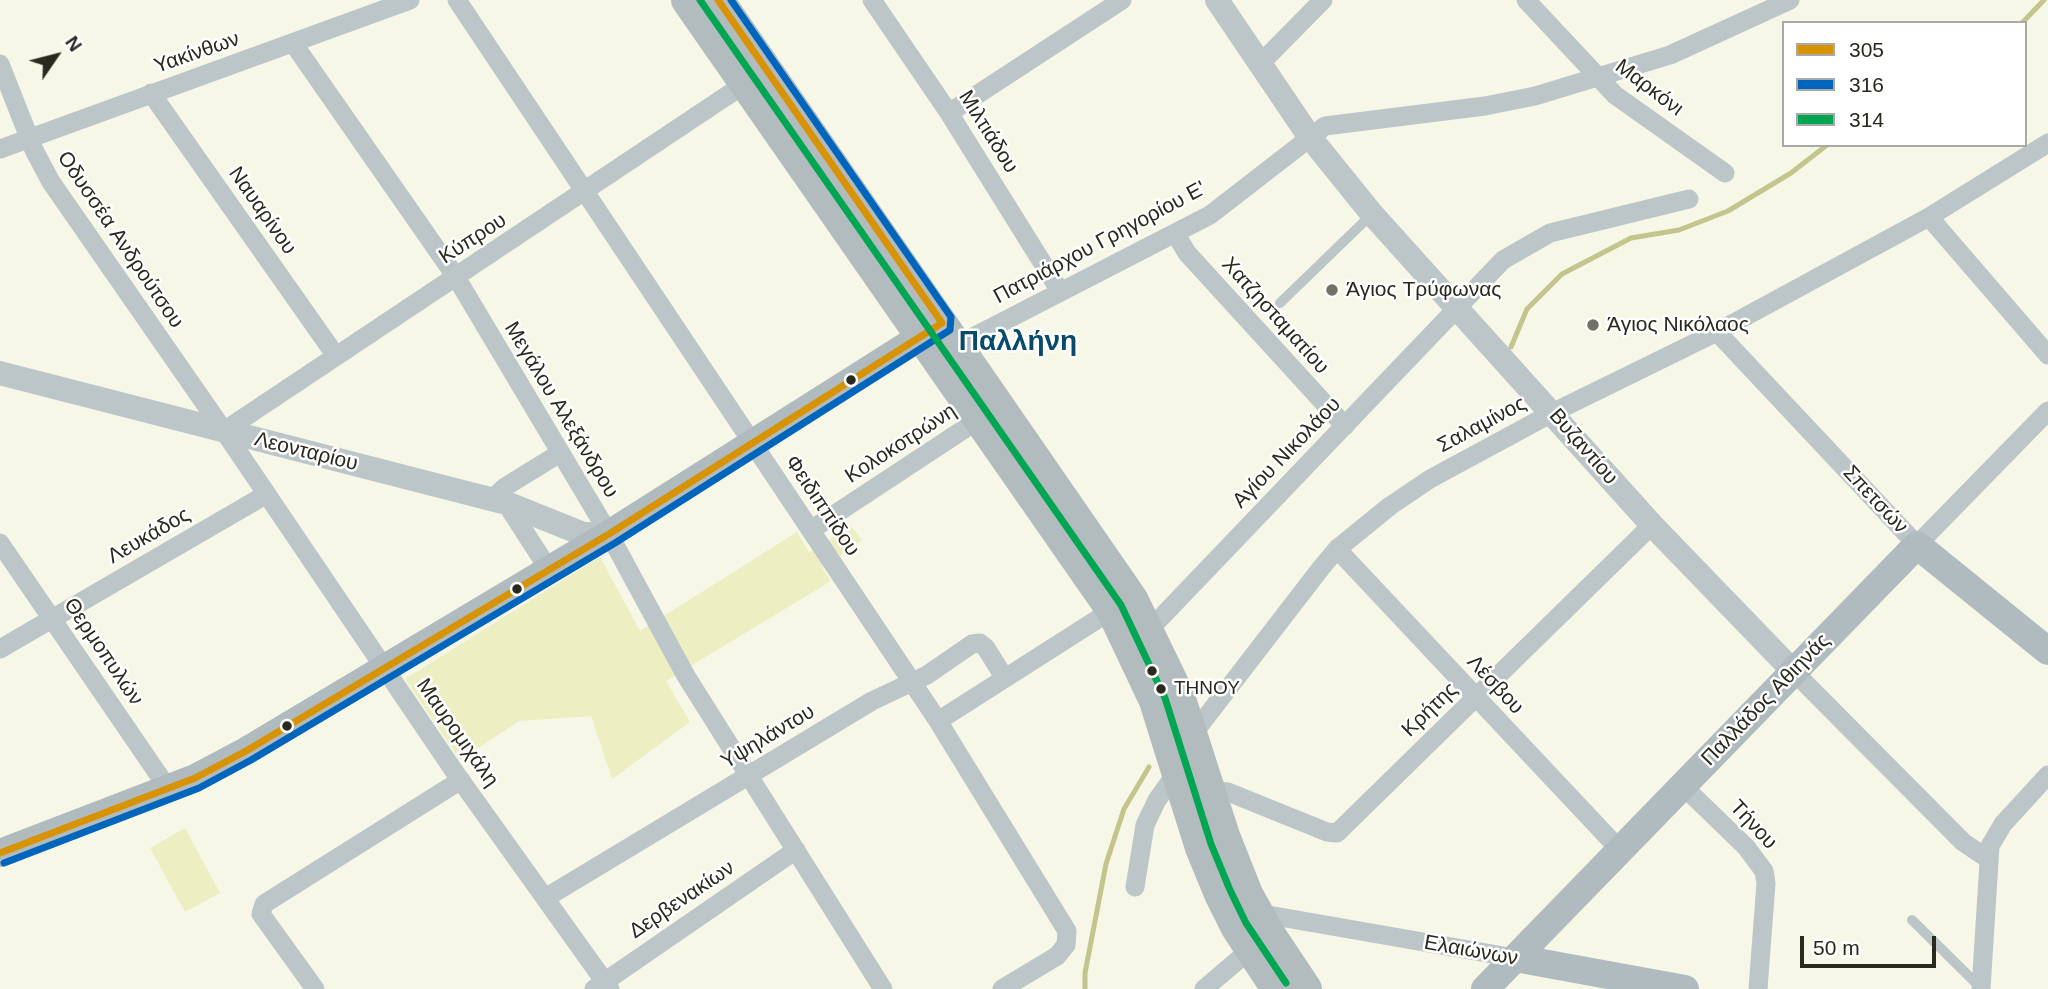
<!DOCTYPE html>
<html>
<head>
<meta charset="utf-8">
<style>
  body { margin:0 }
  #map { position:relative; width:2048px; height:989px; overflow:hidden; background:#f7f7e7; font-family:Arial,sans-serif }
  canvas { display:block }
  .legend { position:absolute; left:1782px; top:21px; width:245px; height:126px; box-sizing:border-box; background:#fff; border:2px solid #a9a9a5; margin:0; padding:9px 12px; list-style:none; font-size:21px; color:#29291e }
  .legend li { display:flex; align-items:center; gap:14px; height:35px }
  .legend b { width:35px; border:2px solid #a9a9a5 }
  .north { position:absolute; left:21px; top:21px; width:70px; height:70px; -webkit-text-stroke:5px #fff; paint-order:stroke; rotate:55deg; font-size:19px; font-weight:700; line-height:28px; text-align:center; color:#29291e }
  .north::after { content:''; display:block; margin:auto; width:24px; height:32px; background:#29291e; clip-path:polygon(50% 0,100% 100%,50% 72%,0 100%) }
  .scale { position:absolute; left:1800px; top:936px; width:136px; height:32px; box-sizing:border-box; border:4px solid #29291e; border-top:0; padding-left:9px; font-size:21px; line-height:24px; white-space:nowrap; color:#29291e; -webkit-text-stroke:5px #fff; paint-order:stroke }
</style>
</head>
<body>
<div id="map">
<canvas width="2048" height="989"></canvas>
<ul class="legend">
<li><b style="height:9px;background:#d89304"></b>305</li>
<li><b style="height:9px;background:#0065bd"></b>316</li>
<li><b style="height:9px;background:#00a651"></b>314</li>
</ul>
<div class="north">N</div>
<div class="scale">50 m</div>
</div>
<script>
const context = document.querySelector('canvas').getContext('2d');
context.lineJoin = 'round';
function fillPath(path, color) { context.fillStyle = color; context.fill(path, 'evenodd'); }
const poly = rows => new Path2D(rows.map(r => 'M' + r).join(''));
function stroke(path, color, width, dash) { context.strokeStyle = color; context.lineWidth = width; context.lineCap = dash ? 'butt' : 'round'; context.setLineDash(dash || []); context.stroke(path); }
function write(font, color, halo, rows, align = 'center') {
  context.font = font + ' Arial,sans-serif'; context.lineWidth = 5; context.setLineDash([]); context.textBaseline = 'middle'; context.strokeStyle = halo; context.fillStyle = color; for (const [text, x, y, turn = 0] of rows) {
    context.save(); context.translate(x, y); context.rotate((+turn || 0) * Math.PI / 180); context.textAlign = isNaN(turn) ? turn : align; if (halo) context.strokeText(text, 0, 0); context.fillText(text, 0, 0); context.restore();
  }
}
fillPath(poly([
  [851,526,862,540,822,568,831,581,666,681,690,722,612,779,591,716,519,721,460,760,405,679,600,557,640,631,797,532,809,552],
  [185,828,220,893,185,912,150,848]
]), '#edeec2');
stroke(poly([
  [2022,23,2044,0],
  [1511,347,1527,309,1562,274,1631,238,1679,230,1728,211,1791,173,1827,145],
  [1085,989,1085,973,1106,864,1124,809,1149,767]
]), '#c4c58d', 5);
stroke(poly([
  [1280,303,1372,214],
  [1912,920,1979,986]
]), '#bcc5c8', 10);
stroke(poly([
  [457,0,938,721,1067,931,1066,945,1057,956,1002,989],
  [872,0,949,113,1060,291],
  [1526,0,1615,95,1725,173],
  [293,43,456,277,609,534,686,676,883,989],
  [0,64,34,150,51,182,224,431,454,771,610,989],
  [1259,65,1323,0],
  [151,93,336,356],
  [949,113,1122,0],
  [0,149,410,0],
  [1929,217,2048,355],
  [1175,233,1187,253,1345,426],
  [1717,332,1917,545,2048,411],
  [948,350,1210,215,1325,126,1485,106,1535,96,1670,55,1790,0],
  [224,431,746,83],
  [491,500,505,487,560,453],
  [506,503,549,570],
  [811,530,981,418],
  [0,543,167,787],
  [1337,549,1620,850],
  [1149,630,1503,260,1550,233,1689,199],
  [0,649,267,494],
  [1794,672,1963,842,1988,859],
  [938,721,1112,610],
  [1193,734,1321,568,1337,549,1390,506,1430,479,1554,412,1717,332,1929,217,2048,143],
  [1683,786,1746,847,1764,871,1766,883,1758,989],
  [1209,790,1228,792,1327,832,1337,833,1652,525],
  [1135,887,1145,825,1157,800,1177,772],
  [547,897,872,701,927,675,972,644,980,643,986,648,1004,677],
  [1257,913,1515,958],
  [315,989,261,914,264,904,461,780],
  [594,989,796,850],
  [1204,989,1251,949],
  [1981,989,1990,846,2003,824,2048,775]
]), '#bcc5c8', 19);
stroke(poly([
  [1217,0,1309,136,1372,214,1652,525,1794,672],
  [0,373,506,503,583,534,609,534]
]), '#bcc5c8', 24);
stroke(poly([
  [0,853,195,778,246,751,609,534,941,324],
  [1515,958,1685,989],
  [1485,989,1917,545,2048,651]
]), '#b0bbbf', 28);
stroke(poly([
  [687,0,1112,610,1155,701,1201,848,1220,894,1237,928,1277,989],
  [718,0,1132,599,1179,696,1224,836,1247,894,1270,935,1306,989]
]), '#b2bcbe', 32);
stroke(poly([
  [0,853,195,778,246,751,609,534,942,323,718,0]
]), '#d89304', 7);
stroke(poly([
  [4,863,199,788,251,760,615,543,950,330,951,317,731,0]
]), '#0065bd', 7);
stroke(poly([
  [700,0,1121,605,1165,698,1211,844,1230,890,1246,923,1286,983]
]), '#00a651', 7);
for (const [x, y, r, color] of [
  [1332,290,7,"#717164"],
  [1593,325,7,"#717164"],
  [851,380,6,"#29291e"],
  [517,589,6,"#29291e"],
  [1152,671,6,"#29291e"],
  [1161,689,6,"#29291e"],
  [287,726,6,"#29291e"]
]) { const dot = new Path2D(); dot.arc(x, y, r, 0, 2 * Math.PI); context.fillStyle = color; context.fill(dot); stroke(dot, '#fff', 2.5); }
write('19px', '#29291e', '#fff', [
  ["ΤΗΝΟΥ",1174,689]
], 'left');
write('21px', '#29291e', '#fff', [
  ["Υακίνθων",197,53,-19],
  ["Μαρκόνι",1649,88,37],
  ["Μιλτιάδου",988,132,58],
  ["Ναυαρίνου",262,211,55],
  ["Κύπρου",473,239,-33],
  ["Οδυσσέα Ανδρούτσου",120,240,56],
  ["Πατριάρχου Γρηγορίου Ε'",1100,243,-28],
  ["Χατζησταματίου",1275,316,48],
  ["Μεγάλου Αλεξάνδρου",561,410,59],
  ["Σαλαμίνος",1482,425,-28],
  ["Κολοκοτρώνη",901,444,-33],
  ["Βυζαντίου",1583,447,49],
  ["Λεονταρίου",306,452,14],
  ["Αγίου Νικολάου",1287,453,-46],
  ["Σπετσών",1875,500,47],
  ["Φειδιππίδου",822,506,56],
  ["Λευκάδος",149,536,-30],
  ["Θερμοπυλών",103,652,56],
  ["Λέσβου",1495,685,47],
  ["Παλλάδος Αθιηνάς",1766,700,-46],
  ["Κρήτης",1430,710,-44],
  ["Μαυρομιχάλη",457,733,55],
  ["Υψηλάντου",768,737,-31],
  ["Τήνου",1753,825,47],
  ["Δερβενακίων",682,900,-34],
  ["Ελαιώνων",1471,951,10]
]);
write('21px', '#29291e', '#fff', [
  ["Άγιος Τρύφωνας",1346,290],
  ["Άγιος Νικόλαος",1607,325]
], 'left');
write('bold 28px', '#074a69', '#fff', [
  ["Παλλήνη",1018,342]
]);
</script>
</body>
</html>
